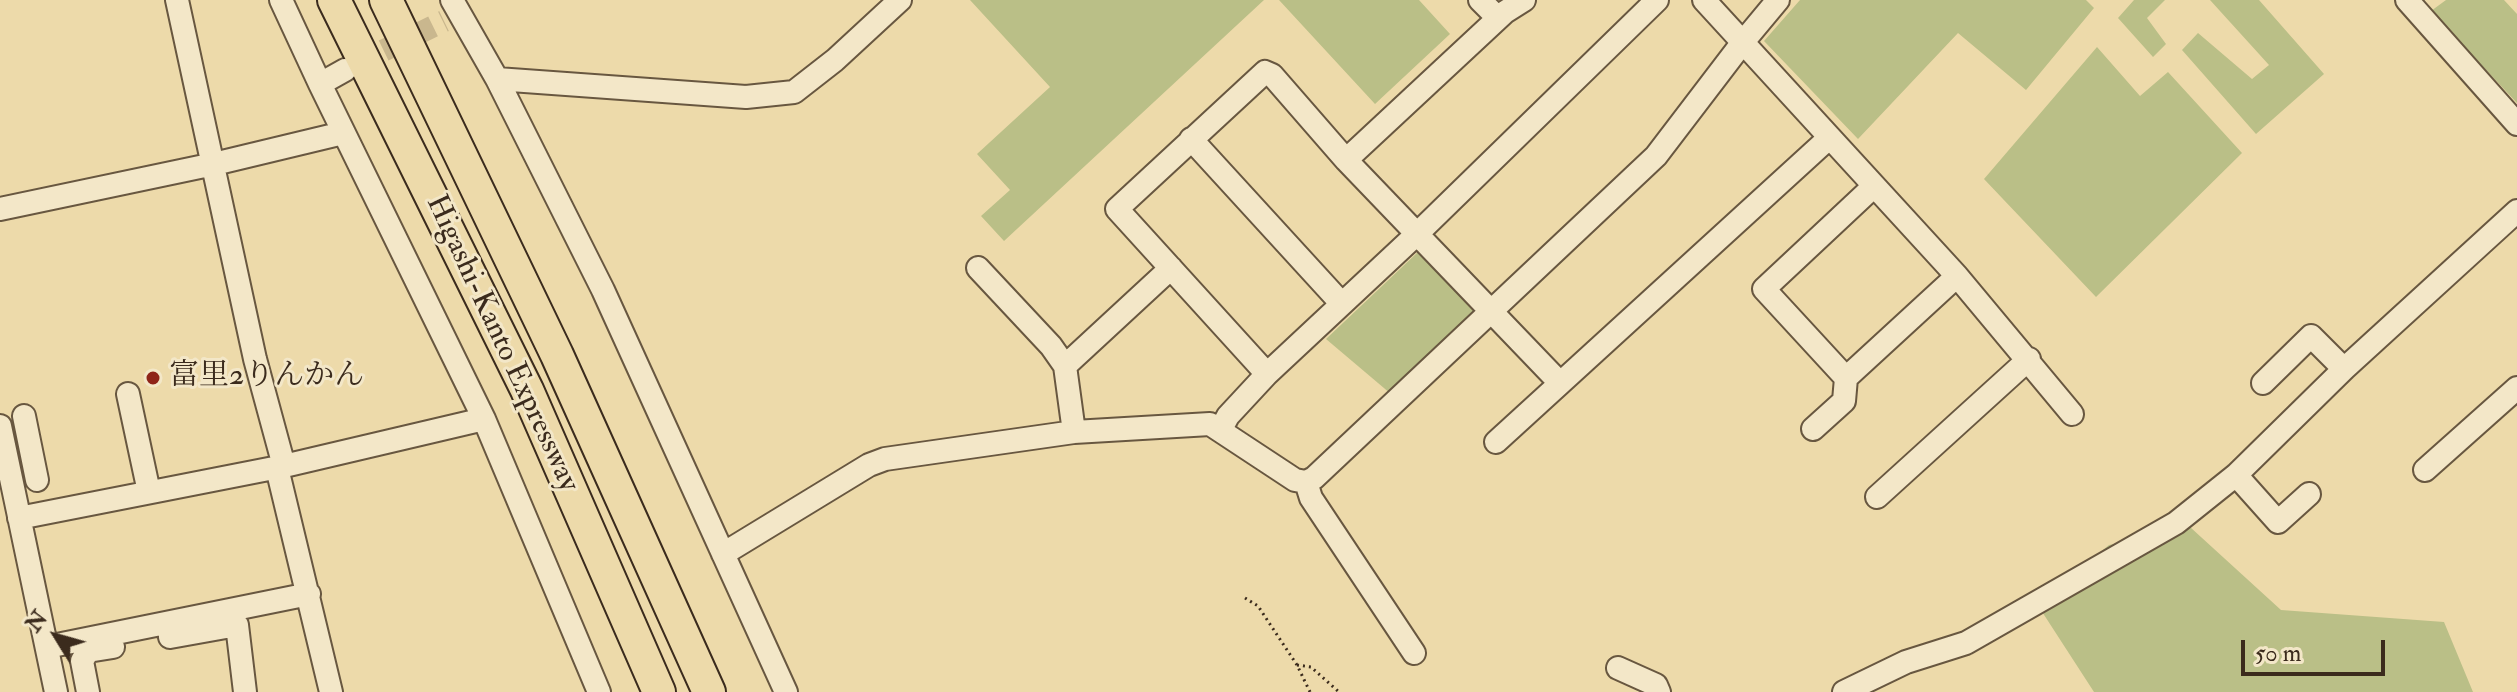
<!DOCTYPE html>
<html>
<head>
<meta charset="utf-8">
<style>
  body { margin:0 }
  #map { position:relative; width:2517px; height:692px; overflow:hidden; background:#eddaaa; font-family:"IM FELL Double Pica",serif }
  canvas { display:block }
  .north { position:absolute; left:16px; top:596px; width:80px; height:80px; -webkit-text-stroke:6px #f3e7c8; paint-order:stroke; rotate:307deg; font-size:22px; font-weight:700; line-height:32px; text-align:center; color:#3b2b1d }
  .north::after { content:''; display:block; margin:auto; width:28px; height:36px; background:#3b2b1d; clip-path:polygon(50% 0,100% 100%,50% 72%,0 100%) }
  .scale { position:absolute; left:2241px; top:640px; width:144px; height:36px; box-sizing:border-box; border:4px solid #3b2b1d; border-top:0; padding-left:10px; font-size:24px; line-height:28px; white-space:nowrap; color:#3b2b1d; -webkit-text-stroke:6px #f3e7c8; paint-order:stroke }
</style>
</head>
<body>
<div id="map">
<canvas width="2517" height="692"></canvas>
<div class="north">N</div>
<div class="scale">50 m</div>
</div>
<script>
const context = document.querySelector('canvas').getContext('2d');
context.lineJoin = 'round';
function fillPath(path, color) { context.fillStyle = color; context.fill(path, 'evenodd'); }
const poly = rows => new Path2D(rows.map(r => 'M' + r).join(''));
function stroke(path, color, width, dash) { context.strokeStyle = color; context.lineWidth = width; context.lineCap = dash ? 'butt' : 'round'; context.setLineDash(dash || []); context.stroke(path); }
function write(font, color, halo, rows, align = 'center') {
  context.font = font + ' "IM FELL Double Pica","Noto Serif JP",serif'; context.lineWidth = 6; context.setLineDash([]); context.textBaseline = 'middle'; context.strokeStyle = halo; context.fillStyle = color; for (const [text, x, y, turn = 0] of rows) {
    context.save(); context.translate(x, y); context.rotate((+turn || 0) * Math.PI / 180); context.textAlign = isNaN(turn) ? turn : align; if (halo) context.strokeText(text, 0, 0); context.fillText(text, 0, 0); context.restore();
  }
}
fillPath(poly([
  [970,0,1264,0,1004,241,981,216,1010,190,977,154,1050,87],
  [1279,0,1419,0,1450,34,1375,104],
  [1800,0,2086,0,2094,8,2026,90,1958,33,1858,139,1764,41],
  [2134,0,2165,0,2147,18,2166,44,2153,57,2118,18],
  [2210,0,2259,0,2324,74,2256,134,2182,50,2198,33,2252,79,2269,65],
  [2446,0,2504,0,2517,14,2517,103,2431,11],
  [2097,47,2140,96,2168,72,2242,153,2096,297,1984,179],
  [1426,251,1480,307,1391,394,1326,339,1418,252],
  [2190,527,2281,610,2444,622,2473,692,2094,692,2037,604,2109,545]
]), '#babf87');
stroke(poly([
  [354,65,444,21]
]), '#c9b78e', 22, [22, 11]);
const minor = poly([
  [177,0,255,359,284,466],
  [281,0,320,84,484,419,599,692],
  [452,0,497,79,603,290,786,692],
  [1480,0,1498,18],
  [1704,0,1957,276,2072,414],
  [2407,0,2517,124],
  [497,79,746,97,794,92,835,60,900,0],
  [320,84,345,70],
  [1191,139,1342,304],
  [1346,160,1505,12,1524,0],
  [1873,187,1764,289,1846,378,1957,276],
  [0,209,214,164,343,133],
  [978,268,1051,346,1065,366,1074,432],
  [1065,366,1171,268],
  [1267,374,1117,209,1265,72,1272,75,1346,160,1560,383],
  [2263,383,2311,336,2344,369],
  [128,394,149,492],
  [24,416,37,480],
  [0,426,56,692],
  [1221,429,1228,416,1267,374,1418,233,1657,0],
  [1813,429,1844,401,1846,378],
  [1496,442,1829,138],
  [277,468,331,692],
  [2425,470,2517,388],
  [2236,475,2278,522,2309,494],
  [1306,482,1311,498,1414,653],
  [1877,497,2029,359],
  [19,518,284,466,484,419],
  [723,554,869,465,885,459,1074,432,1210,424,1295,480,1306,482,1314,478,1656,156,1743,42,1778,0],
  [170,637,237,625,245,692],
  [47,647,309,594],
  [1618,668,1656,685,1659,692],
  [88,692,82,661,88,651,113,647],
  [1844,692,1906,662,1966,643,2176,523,2236,475,2344,369,2517,211]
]);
const highway = poly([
  [334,0,527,390,659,692],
  [386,0,557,355,709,692]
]);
stroke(minor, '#685740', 26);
stroke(highway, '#3b2b1d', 36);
stroke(poly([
  [1245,598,1258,606,1297,665,1310,692],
  [1297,665,1311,667,1339,692]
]), '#3b2b1d', 3, [2, 4]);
stroke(minor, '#f3e7c8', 22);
stroke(highway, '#eddaaa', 32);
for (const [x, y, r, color] of [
  [153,378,8,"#8f2418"]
]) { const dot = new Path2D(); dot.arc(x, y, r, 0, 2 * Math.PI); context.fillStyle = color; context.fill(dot); stroke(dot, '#f3e7c8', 3); }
write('30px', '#3b2b1d', '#f3e7c8', [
  ["Higashi-Kanto Expressway",501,344,65]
]);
write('30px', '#3b2b1d', '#f3e7c8', [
  ["富里2りんかん",169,378]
], 'left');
</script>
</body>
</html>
